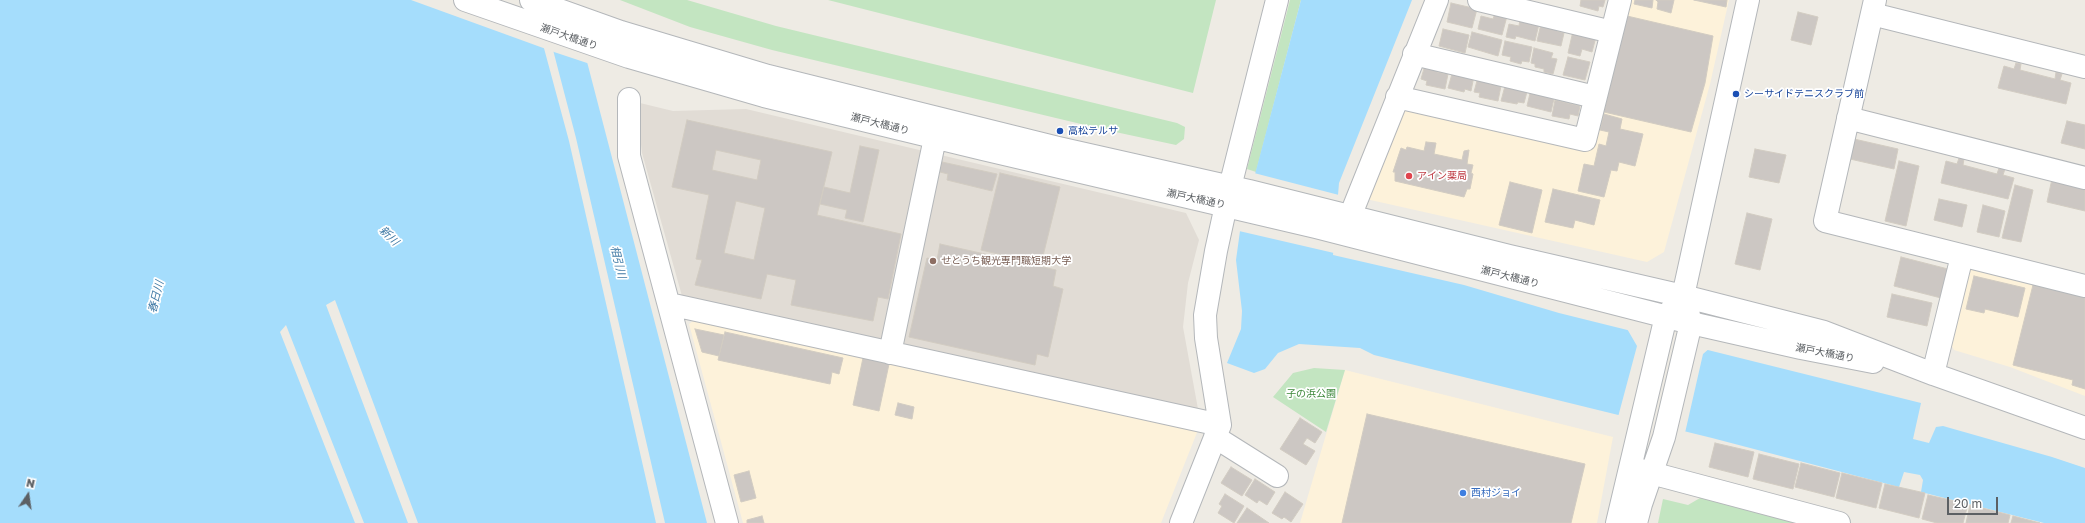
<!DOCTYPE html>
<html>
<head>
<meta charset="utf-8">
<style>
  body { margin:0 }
  #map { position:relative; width:2085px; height:523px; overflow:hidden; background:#eeebe4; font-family:"Golos Text",sans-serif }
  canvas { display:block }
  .north { position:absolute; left:8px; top:475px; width:40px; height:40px; -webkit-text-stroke:3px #fff; paint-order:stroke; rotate:13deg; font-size:11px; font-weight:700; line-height:16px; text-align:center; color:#5c6064 }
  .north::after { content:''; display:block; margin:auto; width:14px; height:18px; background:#5c6064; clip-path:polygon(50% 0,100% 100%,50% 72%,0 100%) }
  .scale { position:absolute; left:1947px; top:497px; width:51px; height:18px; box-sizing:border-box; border:2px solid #5c6064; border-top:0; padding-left:5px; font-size:12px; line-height:14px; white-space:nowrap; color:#5c6064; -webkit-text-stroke:3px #fff; paint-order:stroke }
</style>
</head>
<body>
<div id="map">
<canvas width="2085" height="523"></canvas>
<div class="north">N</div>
<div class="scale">20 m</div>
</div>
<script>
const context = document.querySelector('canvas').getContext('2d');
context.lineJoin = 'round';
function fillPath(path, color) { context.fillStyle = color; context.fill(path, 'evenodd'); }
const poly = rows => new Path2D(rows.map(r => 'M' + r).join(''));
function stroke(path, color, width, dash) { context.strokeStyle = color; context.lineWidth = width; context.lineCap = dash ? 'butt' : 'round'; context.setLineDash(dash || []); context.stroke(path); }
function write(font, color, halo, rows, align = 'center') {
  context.font = font + ' "Golos Text","Noto Sans JP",sans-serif'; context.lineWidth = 3.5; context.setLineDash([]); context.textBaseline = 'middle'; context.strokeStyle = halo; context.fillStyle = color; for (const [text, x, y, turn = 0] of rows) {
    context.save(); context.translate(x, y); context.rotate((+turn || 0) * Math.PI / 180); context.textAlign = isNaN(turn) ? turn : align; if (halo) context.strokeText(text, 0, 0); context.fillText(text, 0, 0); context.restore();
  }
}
fillPath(poly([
  [1625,0,1729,0,1710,84,1664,252,1647,262,1366,199,1399,111,1407,106,1588,148],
  [1974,267,2085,294,2085,396,2010,367,1954,350,1950,343,1968,270],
  [694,320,1198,430,1161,523,743,523,689,324],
  [1345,370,1613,437,1597,523,1300,523]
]), '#fdf2da');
fillPath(poly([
  [640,103,673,111,746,109,1186,213,1199,240,1188,283,1183,327,1198,409,682,296,642,153,637,111]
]), '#e1dcd5');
fillPath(poly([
  [620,0,687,0,776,26,1177,123,1185,127,1184,139,1176,145,1106,130,772,50,690,27],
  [828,0,1216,0,1193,93],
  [1290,0,1301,0,1256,172,1247,169],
  [1314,368,1345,370,1326,432,1273,397,1293,373],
  [1700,498,1709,498,1805,523,1658,523,1663,499,1688,505]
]), '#c3e5c1');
fillPath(poly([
  [0,0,531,0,569,141,656,523,418,523,335,300,326,305,408,523,364,523,286,325,280,332,355,523,0,523],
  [540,0,585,54,707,523,665,523,576,138],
  [1301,0,1412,0,1339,183,1333,255,1464,285,1559,313,1921,403,1913,439,1929,443,1936,427,1943,426,2052,457,2085,468,2085,523,2044,523,1921,492,1923,480,1920,475,1904,472,1899,487,1712,438,1374,355,1360,348,1299,344,1278,353,1265,369,1254,373,1227,363,1241,329,1242,311,1236,260,1240,231]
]), '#a5ddfc');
fillPath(poly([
  [411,0,489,0,537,17,546,49],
  [499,0,533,0,536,13],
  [542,19,581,31,590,64,551,51],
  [1254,173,1339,195,1334,253,1239,231],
  [1626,327,1710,348,1703,354,1685,433,1618,417,1637,346]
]), '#eeebe4');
const building = poly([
  [1581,0,1605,0,1603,7,1599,6,1598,11,1580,6,1581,0],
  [1635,0,1653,0,1652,8,1634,4,1635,0],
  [1656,0,1674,0,1671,13,1657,9,1658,2,1656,0],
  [1694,0,1727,0,1726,7,1694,0],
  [1451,3,1477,9,1472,28,1447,22,1451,3],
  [1798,12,1818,17,1811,45,1791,40,1798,12],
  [1495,13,1507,16,1502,35,1478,29,1481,16,1493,19,1495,13],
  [1627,16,1713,36,1705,83,1691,132,1604,112,1627,16],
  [1520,19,1539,24,1535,41,1516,36,1515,39,1506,37,1509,24,1519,26,1520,19],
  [1541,24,1558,28,1557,31,1564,33,1561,46,1537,41,1541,24],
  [1443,29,1469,35,1465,53,1439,46,1443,29],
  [1573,31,1596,37,1592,52,1582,49,1580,56,1568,53,1573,31],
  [1472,32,1502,40,1498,56,1468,47,1472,32],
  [1505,41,1532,47,1529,62,1522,61,1521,64,1510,61,1511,57,1502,55,1505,41],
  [1534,48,1553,53,1551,58,1557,59,1553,74,1544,72,1544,69,1535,67,1535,64,1531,63,1534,48],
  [1568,57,1590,62,1585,80,1563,75,1568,57],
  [2016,63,2021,64,2020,70,2055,79,2056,72,2062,74,2060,80,2071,83,2066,104,1998,88,2004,66,2014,69,2016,63],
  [1425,65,1438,68,1437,72,1448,74,1445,89,1426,85,1427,81,1421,79,1425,65],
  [1452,74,1474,76,1471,91,1465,89,1464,92,1448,88,1452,74],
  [1478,77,1491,80,1490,84,1501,86,1498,101,1479,97,1480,93,1474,92,1478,77],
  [1505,86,1528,88,1524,103,1518,102,1517,104,1501,101,1505,86],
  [1531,89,1555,94,1551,112,1527,106,1531,89],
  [1555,100,1580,106,1578,116,1570,114,1569,119,1552,116,1555,100],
  [1604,114,1622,119,1620,129,1643,134,1635,166,1619,162,1617,171,1611,170,1604,197,1578,191,1584,164,1594,166,1599,144,1606,146,1609,132,1600,130,1604,114],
  [687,120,832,152,817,215,901,234,888,299,878,297,873,321,791,305,796,280,767,274,761,299,695,285,702,260,696,259,709,195,672,187,687,120],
  [716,150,761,160,757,180,712,170,716,150],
  [736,201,765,208,754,260,724,253,736,201],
  [2067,121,2085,125,2085,149,2061,143,2067,121],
  [1854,139,1898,149,1894,169,1850,159,1854,139],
  [1426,142,1436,143,1434,154,1462,160,1464,151,1469,150,1467,164,1473,165,1471,173,1473,174,1470,189,1467,189,1464,197,1395,181,1395,172,1393,172,1401,148,1406,150,1407,147,1424,151,1426,142],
  [860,146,879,150,863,222,845,218,847,210,820,204,824,187,850,193,860,146],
  [1755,149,1786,155,1779,183,1749,177,1755,149],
  [1959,158,1964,159,1963,165,1997,174,1999,168,2005,169,2003,175,2014,178,2008,199,1941,183,1946,161,1957,164,1959,158],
  [1899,161,1919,166,1906,226,1885,221,1899,161],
  [942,162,997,174,992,191,947,180,948,174,940,172,942,162],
  [1000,173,1060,187,1041,264,981,250,1000,173],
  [2052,179,2085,187,2085,211,2047,202,2052,179],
  [1510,182,1542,190,1532,233,1499,225,1510,182],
  [2015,185,2033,190,2021,242,2002,238,2015,185],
  [1553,189,1600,200,1594,225,1575,220,1573,228,1545,222,1553,189],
  [1939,199,1967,205,1962,227,1934,220,1939,199],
  [1983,205,2005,211,1999,237,1977,232,1983,205],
  [1747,213,1772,219,1760,270,1735,264,1747,213],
  [940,244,1056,270,1053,286,1063,289,1048,357,1037,354,1035,365,909,337,927,258,937,260,940,244],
  [1901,257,1952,270,1945,299,1894,286,1901,257],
  [1974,276,2025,288,2018,317,1985,309,1984,313,1966,309,1974,276],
  [2033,285,2085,297,2085,389,2072,385,2073,380,2013,365,2033,285],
  [1892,294,1932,303,1927,326,1887,317,1892,294],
  [695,329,724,335,719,356,702,352,695,329],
  [725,332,843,358,839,374,832,372,830,384,718,360,725,332],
  [863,358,889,364,879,411,853,405,863,358],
  [898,403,914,407,912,419,895,415,898,403],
  [1367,414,1585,464,1571,523,1342,523,1367,414],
  [1300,418,1322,432,1315,443,1307,438,1303,444,1315,451,1306,465,1280,449,1300,418],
  [1715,443,1754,452,1748,477,1709,467,1715,443],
  [1759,454,1799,464,1793,489,1753,479,1759,454],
  [1801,463,1840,473,1834,497,1795,487,1801,463],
  [1231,467,1252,480,1242,496,1221,483,1231,467],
  [749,471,756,498,741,502,734,475,749,471],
  [1842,473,1882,483,1876,508,1836,498,1842,473],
  [1255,479,1275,492,1267,505,1259,500,1257,503,1245,495,1255,479],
  [1885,484,1925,493,1919,518,1879,508,1885,484],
  [1285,492,1303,504,1291,522,1284,517,1282,519,1272,513,1285,492],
  [1225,494,1244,506,1234,523,1218,513,1222,506,1219,504,1225,494],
  [1928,495,1968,504,1963,523,1937,523,1922,519,1928,495],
  [1970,505,2010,515,2008,523,1966,523,1970,505],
  [1247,508,1269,523,1237,523,1247,508],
  [762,516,764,523,747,523,747,520,762,516],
  [2013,516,2040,523,2011,523,2013,516]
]);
fillPath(building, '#ccc7c3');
stroke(building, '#d2ccc2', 1);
const minor = poly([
  [465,0,629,57,764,96,983,149,1316,227,1691,323,1801,348,1873,362],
  [531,0,621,32,768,76,1058,148,1249,191,1509,256,1683,296,1824,332,1933,374,2085,428],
  [1479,0,1612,32],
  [1875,0,1825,221,2085,286],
  [1872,14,2085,67],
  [1414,54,1595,97],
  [1397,97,1585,140,1620,0],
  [629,99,629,156,727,523],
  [1848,118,2085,178],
  [1345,229,1437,0],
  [669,304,1220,425],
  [890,353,935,138],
  [1933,374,1962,256],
  [1215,437,1277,476],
  [1636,469,1839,523],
  [1181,523,1220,425,1206,338,1205,315,1216,251,1230,187,1277,0],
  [1617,523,1666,316,1683,296,1748,0],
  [1636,523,1641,504,1664,437,1687,340,1691,323,1687,308]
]);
stroke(minor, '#b4b7ba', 24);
stroke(minor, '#fff', 22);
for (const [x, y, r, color] of [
  [1736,94,4,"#1a4fb4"],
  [1060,131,4,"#1a4fb4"],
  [1409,176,4,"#e0444e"],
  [933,261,4,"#8d6e63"],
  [1463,493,4,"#3f7fe0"]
]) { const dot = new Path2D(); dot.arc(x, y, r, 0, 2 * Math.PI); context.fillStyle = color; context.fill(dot); stroke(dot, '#fff', 1.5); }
write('10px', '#5c6064', '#fff', [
  ["瀬戸大橋通り",569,37,19],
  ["瀬戸大橋通り",880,124,14],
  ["瀬戸大橋通り",1196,199,12],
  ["瀬戸大橋通り",1510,277,14],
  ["瀬戸大橋通り",1825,353,11]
]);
write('10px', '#164399', '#fff', [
  ["シーサイドテニスクラブ前",1744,94],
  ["高松テルサ",1068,131]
], 'left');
write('10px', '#be3a42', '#fff', [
  ["アイン薬局",1417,176]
], 'left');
write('10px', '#785e54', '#fff', [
  ["せとうち観光専門職短期大学",941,261]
], 'left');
write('10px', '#3b8638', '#fff', [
  ["子の浜公園",1311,394]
]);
write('10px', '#366cbe', '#fff', [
  ["西村ジョイ",1471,493]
], 'left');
write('italic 11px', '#407aa5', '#fff', [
  ["新川",389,236,44],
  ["相引川",618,262,76],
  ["春日川",156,297,-76]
]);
</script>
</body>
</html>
